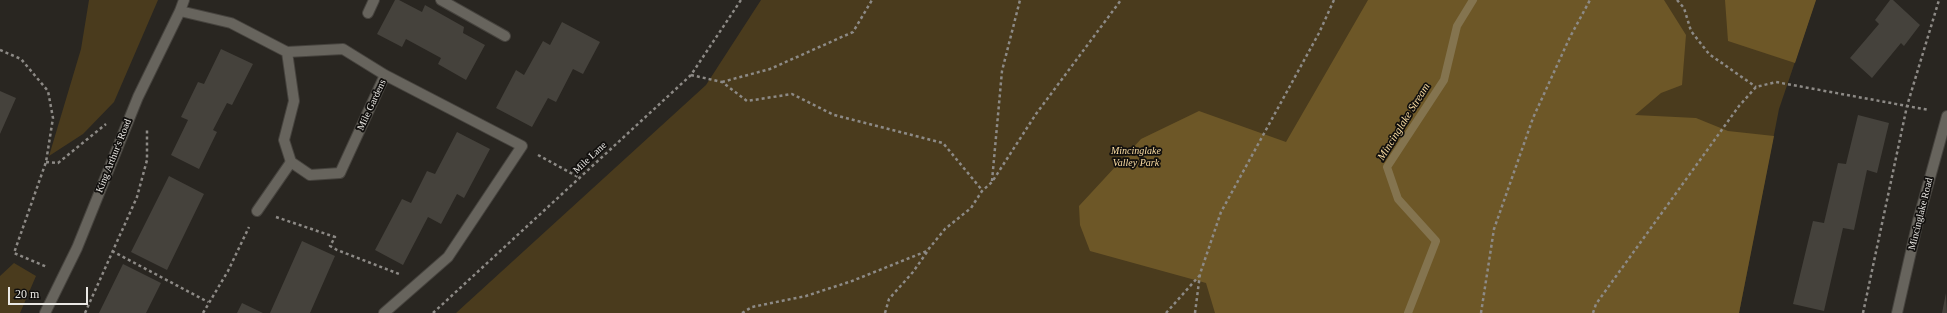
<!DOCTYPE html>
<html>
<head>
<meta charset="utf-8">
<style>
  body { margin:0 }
  #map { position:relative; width:1947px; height:313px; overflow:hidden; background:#292621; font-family:Georgia,serif }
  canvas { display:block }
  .scale { position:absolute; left:8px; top:287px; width:80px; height:18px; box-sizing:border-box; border:2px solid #eae8e4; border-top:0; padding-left:5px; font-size:12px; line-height:14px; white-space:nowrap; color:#eae8e4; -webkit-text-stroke:3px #110f0d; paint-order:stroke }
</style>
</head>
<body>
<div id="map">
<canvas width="1947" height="313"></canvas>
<div class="scale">20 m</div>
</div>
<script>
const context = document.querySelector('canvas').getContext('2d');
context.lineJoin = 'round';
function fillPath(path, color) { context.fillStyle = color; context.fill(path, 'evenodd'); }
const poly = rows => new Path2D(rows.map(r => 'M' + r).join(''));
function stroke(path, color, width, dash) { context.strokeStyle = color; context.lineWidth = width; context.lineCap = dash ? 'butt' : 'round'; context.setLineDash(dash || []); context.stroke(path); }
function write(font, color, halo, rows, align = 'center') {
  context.font = font + ' Georgia,serif'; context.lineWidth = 3.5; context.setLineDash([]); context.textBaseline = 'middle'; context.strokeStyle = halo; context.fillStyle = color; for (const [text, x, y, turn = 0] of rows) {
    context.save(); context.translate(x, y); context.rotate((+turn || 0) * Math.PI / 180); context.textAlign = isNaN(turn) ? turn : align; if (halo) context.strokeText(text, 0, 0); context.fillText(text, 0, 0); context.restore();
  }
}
fillPath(poly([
  [89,0,158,0,114,102,83,134,49,156,81,49],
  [761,0,1816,0,1779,109,1739,313,456,313,706,85],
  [14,263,36,276,20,313,0,313,0,276]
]), '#4a3b1d');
fillPath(poly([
  [1368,0,1664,0,1686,35,1682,85,1661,93,1635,115,1696,118,1728,131,1774,136,1739,313,1215,313,1206,283,1090,251,1080,225,1079,206,1141,139,1199,111,1286,142],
  [1725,0,1816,0,1795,63,1728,41]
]), '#6d5727');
stroke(poly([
  [1408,313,1436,241,1398,199,1387,167,1444,80,1457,26,1473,0]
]), '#84744f', 8);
fillPath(poly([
  [395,0,399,0,422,12,425,5,464,27,463,33,485,45,466,80,438,64,441,58,406,39,402,47,377,34],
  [1890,0,1893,0,1920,25,1904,46,1901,43,1872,78,1850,58,1879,24,1875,20],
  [562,22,600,42,583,74,573,69,556,102,548,98,532,127,496,108,516,70,524,75,543,41,550,45],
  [221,49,253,64,232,105,227,103,213,130,217,132,199,169,171,155,188,120,181,117,198,82,204,84],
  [0,91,16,98,0,134],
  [1858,115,1889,123,1877,173,1867,170,1854,230,1843,228,1824,311,1793,304,1813,221,1824,223,1838,163,1846,164],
  [457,132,490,149,464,198,457,194,441,224,428,217,403,265,375,250,402,199,411,203,427,171,435,174],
  [169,176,204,194,167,270,131,252],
  [302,241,335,256,310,313,270,313],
  [123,264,161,283,146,313,99,313],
  [1946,293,1947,313,1942,313],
  [242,303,263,313,237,313]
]), '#45423c');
const lane = poly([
  [257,211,291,162]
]);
const street = poly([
  [441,0,505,36],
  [180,11,231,23,287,52,294,101,284,140,291,162,310,175,340,173,385,75],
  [368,13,374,0],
  [287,52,343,49,385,75,522,146,448,257,384,313],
  [45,313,77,248,138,97,180,11,184,0],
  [1897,313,1918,221,1947,116]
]);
stroke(lane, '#46433e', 12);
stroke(street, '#46433e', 12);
stroke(poly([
  [1677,0,1684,8,1691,31,1709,54,1756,87],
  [0,50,21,59,48,91,53,118,46,162,14,253,47,267],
  [691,75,722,82,747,101,792,94,834,115,943,143,982,190],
  [722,82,770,69,853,32,872,0],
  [538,155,580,178],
  [46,162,58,163,106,124],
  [992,181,1002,71,1020,0],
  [276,217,335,237,330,246,337,250,399,274],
  [112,251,208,302],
  [85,313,137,197,147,160,147,130],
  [203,313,228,271,249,227],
  [433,313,691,75,741,0],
  [742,313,752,307,806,296,852,281,927,251,945,229,971,208,982,191,992,182,1036,114,1121,0],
  [885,313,889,299,913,272,927,252],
  [1166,313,1200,275],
  [1195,313,1200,274,1221,212,1319,33,1334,0],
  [1481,313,1494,229,1533,118,1570,37,1590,0],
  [1593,313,1596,304,1739,106,1756,87,1776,82,1929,110],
  [1863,313,1907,106,1939,0]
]), '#8d8a86', 2.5, [3, 3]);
stroke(lane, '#67645d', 10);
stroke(street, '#67645d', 10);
write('10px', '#eae8e4', '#110f0d', [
  ["Mile Gardens",372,105,-65],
  ["King Arthur's Road",114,156,-68],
  ["Mile Lane",590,158,-43],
  ["Mincinglake Road",1921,214,-76]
]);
write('italic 10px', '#fbdda3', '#110f0d', [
  ["Mincinglake",1136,151],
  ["Valley Park",1136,163]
]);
write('italic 11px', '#fadca1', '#110f0d', [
  ["Mincinglake Stream",1404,122,-58]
]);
</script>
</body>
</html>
